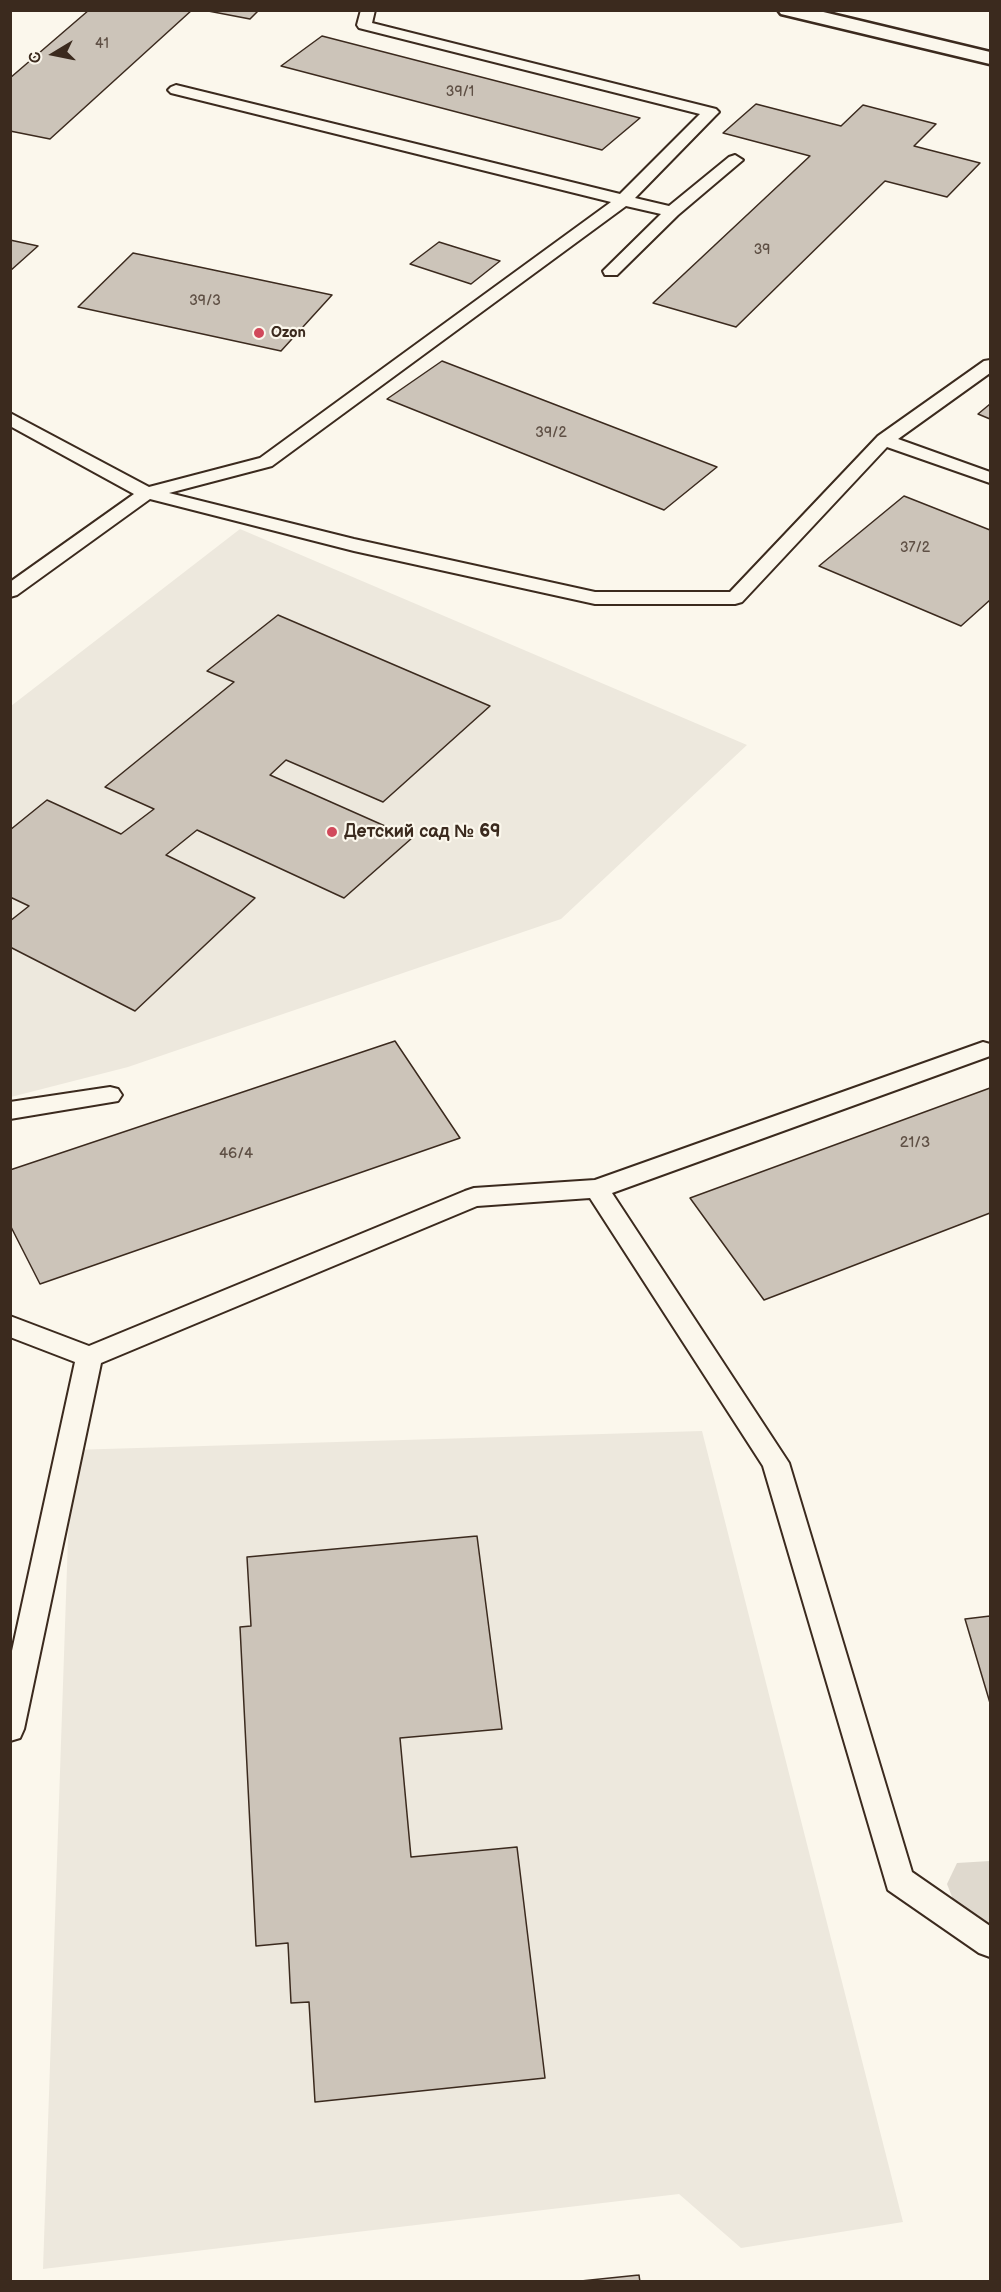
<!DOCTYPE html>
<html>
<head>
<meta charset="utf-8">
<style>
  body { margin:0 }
  #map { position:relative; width:1001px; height:2292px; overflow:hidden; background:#fbf7ec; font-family:"Balsamiq Sans",sans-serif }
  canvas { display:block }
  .frame { position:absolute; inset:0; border:12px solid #3b2a1e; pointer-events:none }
  .north { position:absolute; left:24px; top:24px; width:60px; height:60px; -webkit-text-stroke:4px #fbf7ec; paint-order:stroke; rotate:260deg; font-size:16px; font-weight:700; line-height:24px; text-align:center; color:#3b2a1e }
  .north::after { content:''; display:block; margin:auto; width:21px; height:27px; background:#3b2a1e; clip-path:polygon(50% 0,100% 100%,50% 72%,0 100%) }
</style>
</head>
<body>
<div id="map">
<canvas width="1001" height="2292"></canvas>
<div class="frame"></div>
<div class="north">С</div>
</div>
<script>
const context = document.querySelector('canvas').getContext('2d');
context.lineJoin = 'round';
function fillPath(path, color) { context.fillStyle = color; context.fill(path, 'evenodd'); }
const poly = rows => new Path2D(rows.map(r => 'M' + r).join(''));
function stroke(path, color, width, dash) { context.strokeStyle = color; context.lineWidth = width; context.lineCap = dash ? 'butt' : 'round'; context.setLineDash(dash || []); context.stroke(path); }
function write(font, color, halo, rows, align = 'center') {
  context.font = font + ' "Balsamiq Sans",sans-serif'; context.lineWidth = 4.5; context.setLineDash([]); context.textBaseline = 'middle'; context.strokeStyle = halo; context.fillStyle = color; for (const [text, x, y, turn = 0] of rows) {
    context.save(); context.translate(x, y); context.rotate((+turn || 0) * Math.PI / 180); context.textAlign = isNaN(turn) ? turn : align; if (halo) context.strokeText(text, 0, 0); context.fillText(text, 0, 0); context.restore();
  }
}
fillPath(poly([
  [240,529,747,745,561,919,128,1067,11,1097,11,706],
  [702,1431,903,2222,741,2248,679,2194,43,2269,71,1450]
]), '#ede8dd');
fillPath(poly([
  [990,1861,990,1925,954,1902,947,1884,957,1863]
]), '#dfd9ce');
const building = poly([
  [89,10,192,10,50,139,10,131,10,78,89,10],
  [203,10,259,10,250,19,203,10],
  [322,36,640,118,602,150,281,66,322,36],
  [756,104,841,126,863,105,936,124,914,146,980,163,947,197,885,181,736,327,653,303,810,156,723,133,756,104],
  [10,240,38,246,10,271,10,240],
  [439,242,500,261,471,284,410,264,439,242],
  [133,253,332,295,281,351,78,307,133,253],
  [442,361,717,467,664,510,387,399,442,361],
  [990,404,990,419,978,414,990,404],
  [904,496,990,530,990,600,961,626,819,566,904,496],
  [278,615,490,706,383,802,286,760,270,775,412,838,344,898,197,830,166,855,255,898,135,1011,10,947,10,921,29,906,10,897,10,830,47,800,121,834,154,809,105,787,234,682,207,671,278,615],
  [395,1041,460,1138,40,1284,10,1225,10,1170,395,1041],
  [990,1088,990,1213,764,1300,690,1198,990,1088],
  [477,1536,502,1729,400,1738,411,1857,517,1847,545,2078,315,2102,309,2002,291,2003,288,1943,256,1946,240,1627,251,1626,247,1557,477,1536],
  [990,1616,990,1703,965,1619,990,1616],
  [639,2275,640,2282,571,2282,639,2275]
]);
fillPath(building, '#ccc4b9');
stroke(building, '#3b2a1e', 1.5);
const service = poly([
  [361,10,375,10,372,23,716,109,719,112,716,115,635,198,669,206,729,157,735,155,743,160,678,215,617,275,605,275,603,271,661,214,626,206,272,466,169,493,354,539,595,592,730,592,878,436,984,361,990,360,990,373,898,439,990,472,990,483,887,447,742,602,735,604,595,604,354,551,150,499,17,595,10,597,10,582,134,494,10,426,10,413,149,487,260,458,611,202,171,93,168,90,171,87,176,85,620,194,700,114,359,28,357,25,361,10],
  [983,1042,990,1044,990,1056,612,1193,789,1463,912,1872,990,1926,990,1957,979,1953,888,1890,763,1466,590,1198,477,1206,101,1363,24,1729,20,1738,10,1741,10,1660,75,1362,10,1337,10,1316,89,1346,465,1191,474,1188,595,1180,983,1042],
  [110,1087,118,1089,122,1095,118,1101,10,1119,10,1102,110,1087]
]);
const tertiary = poly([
  [778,10,815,10,990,52,990,64,781,14,778,10]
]);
stroke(service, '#3b2a1e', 4);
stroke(tertiary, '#3b2a1e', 5);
fillPath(service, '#fbf7ec');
fillPath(tertiary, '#fbf7ec');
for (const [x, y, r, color] of [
  [259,333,6,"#d1495b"],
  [332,832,6,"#d1495b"]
]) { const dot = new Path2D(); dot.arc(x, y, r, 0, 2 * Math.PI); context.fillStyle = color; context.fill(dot); stroke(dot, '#fbf7ec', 2); }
write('14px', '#5f5045', null, [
  ["41",102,44],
  ["39/1",460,92],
  ["39",762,250],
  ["39/3",205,301],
  ["39/2",551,433],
  ["37/2",915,548]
]);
write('bold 15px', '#3b2a1e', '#fbf7ec', [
  ["Ozon",271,333]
], 'left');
write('15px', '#5f5045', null, [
  ["21/3",915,1143],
  ["46/4",236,1154]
]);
write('bold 18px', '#3b2a1e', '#fbf7ec', [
  ["Детский сад № 69",344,832]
], 'left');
</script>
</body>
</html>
